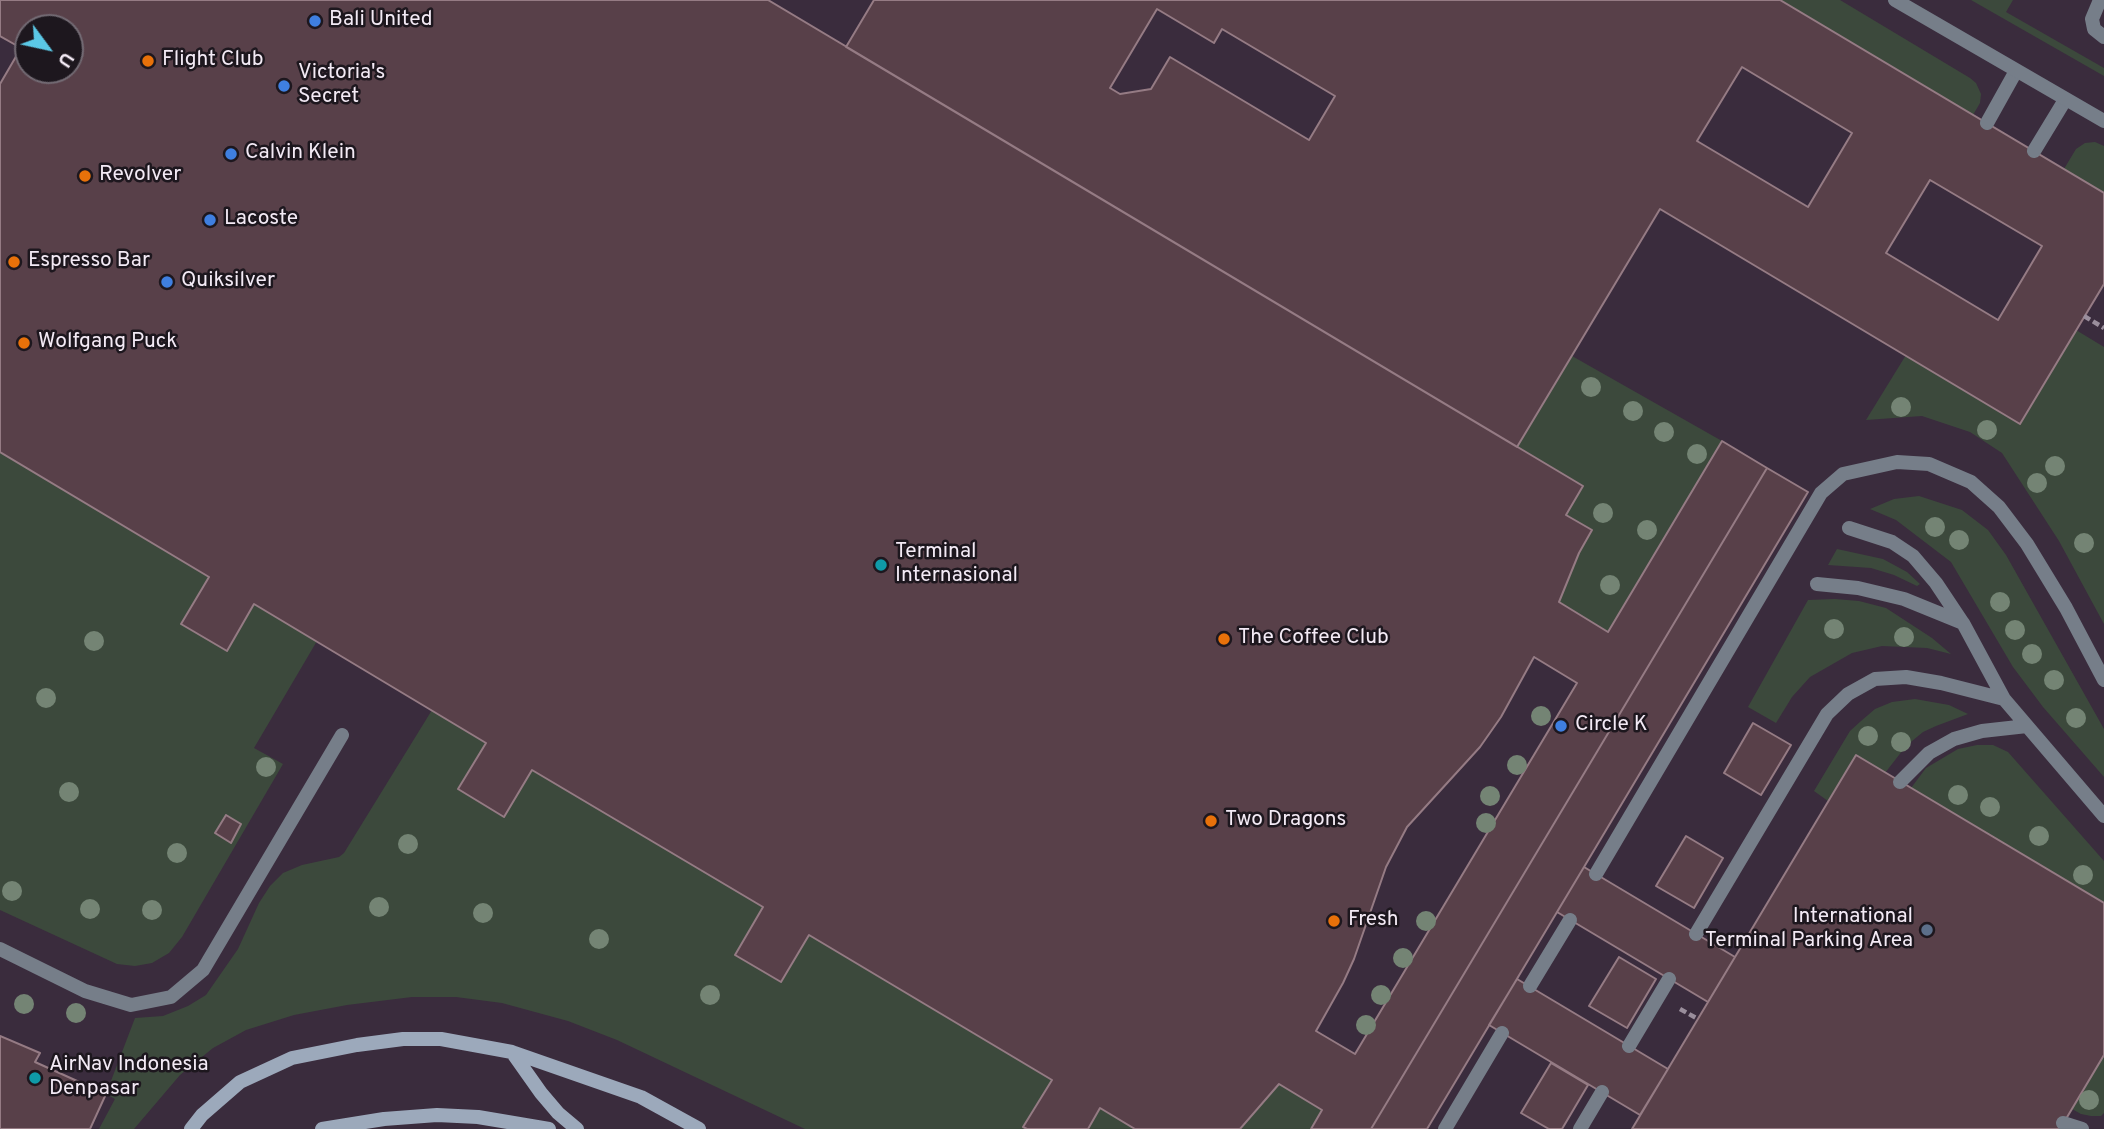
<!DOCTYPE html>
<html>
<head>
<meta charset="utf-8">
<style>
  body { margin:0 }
  #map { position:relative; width:2104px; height:1129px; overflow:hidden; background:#3a2c3d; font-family:Overpass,sans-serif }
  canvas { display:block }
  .north { position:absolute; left:14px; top:14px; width:70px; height:70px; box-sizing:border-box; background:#1d171e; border:2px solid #736b74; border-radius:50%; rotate:123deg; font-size:19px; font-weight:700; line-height:28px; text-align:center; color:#f3eaf5 }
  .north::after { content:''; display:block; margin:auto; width:24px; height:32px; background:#5bc8e6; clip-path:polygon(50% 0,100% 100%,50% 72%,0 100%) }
</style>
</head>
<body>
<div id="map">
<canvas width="2104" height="1129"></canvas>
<div class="north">U</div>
</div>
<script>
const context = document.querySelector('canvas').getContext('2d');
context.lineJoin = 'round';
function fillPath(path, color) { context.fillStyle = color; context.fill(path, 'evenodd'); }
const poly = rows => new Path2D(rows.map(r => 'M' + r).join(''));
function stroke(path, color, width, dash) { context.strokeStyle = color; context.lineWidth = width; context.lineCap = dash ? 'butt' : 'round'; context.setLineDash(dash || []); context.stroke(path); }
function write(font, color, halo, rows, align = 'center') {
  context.font = font + ' Overpass,sans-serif'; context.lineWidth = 5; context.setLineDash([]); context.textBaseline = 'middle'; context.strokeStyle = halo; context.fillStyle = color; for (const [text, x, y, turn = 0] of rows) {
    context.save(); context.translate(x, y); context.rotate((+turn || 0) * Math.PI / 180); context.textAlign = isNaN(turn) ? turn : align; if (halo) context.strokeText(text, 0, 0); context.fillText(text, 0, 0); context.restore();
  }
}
fillPath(poly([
  [1780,0,1840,0,1970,78,1976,83,1981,94,1980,103,1973,115],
  [1971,0,2013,0,2006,12,2104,68,2104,76],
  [2095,142,2104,146,2104,193,2064,169,2076,149,2085,143],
  [2076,330,2104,347,2104,624,2059,541,2002,453,1970,432,1922,416,1866,420,1906,355,2020,424],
  [1572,356,1722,441,1608,632,1559,602,1579,553,1592,531,1566,515,1517,447],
  [0,452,209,577,181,624,227,651,254,604,317,641,254,748,283,764,182,937,169,953,152,963,135,966,117,964,0,910],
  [1919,496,1962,510,1988,530,2006,555,2104,729,2104,777,2043,707,2013,667,1951,562,1896,520,1870,509,1894,499],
  [1837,549,1883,559,1907,572,1920,584,1917,586,1894,575,1871,568,1828,565],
  [1835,599,1859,601,1886,608,1932,638,1951,654,1927,648,1882,646,1852,653,1810,677,1792,697,1776,723,1748,707,1808,600],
  [1915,699,1949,705,1968,714,1936,726,1923,732,1906,746,1885,773,1856,755,1828,801,1814,791,1850,731,1861,721,1875,709,1892,702],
  [432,710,486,743,458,789,503,817,532,770,763,907,735,955,780,982,809,935,1052,1080,1023,1127,1027,1129,805,1129,617,1040,568,1021,502,1003,456,997,412,997,347,1005,294,1015,246,1030,213,1048,180,1075,134,1129,99,1129,115,1099,106,1094,135,1018,163,1016,188,1006,206,995,238,949,259,903,270,886,283,873,302,865,339,857,344,853],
  [1977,745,1993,745,2008,752,2104,861,2104,903,1911,788,1926,768,1958,749],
  [2104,1055,2104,1113,2101,1116,2091,1116,2081,1114,2072,1109],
  [1279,1084,1322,1110,1311,1129,1240,1129],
  [1100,1108,1135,1129,1088,1129]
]), '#3c493c');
const building = poly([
  [0,0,768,0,1583,486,1566,515,1592,530,1579,553,1559,602,1608,632,1722,441,1767,468,1371,1129,1311,1129,1322,1110,1279,1084,1240,1129,1135,1129,1100,1108,1088,1129,1027,1129,1023,1127,1052,1080,809,935,781,982,735,955,763,907,532,770,504,817,458,789,486,743,254,604,227,651,181,624,209,577,0,452,0,84,21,48,0,36,0,0],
  [28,28,70,28,70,70,28,70,28,28],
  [1534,657,1577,683,1355,1054,1316,1031,1343,983,1354,959,1386,867,1407,827,1480,747,1501,717,1534,657],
  [874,0,1780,0,2104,193,2104,284,2020,424,1660,209,1517,447,846,47,874,0],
  [1157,9,1214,43,1222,29,1335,96,1309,140,1170,57,1151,89,1120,94,1110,88,1157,9],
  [1742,67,1852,133,1808,207,1697,141,1742,67],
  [1930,180,2042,246,1998,320,1886,253,1930,180],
  [1767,468,1808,492,1584,867,1427,1129,1371,1129,1767,468],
  [1753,723,1791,745,1761,795,1724,773,1753,723],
  [1856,755,2104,903,2104,1055,2060,1129,1632,1129,1856,755],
  [226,815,241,824,231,843,215,833,226,815],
  [1686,836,1723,858,1694,908,1656,886,1686,836],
  [1584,867,1735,957,1708,1002,1557,912,1584,867],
  [1619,957,1656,979,1627,1028,1589,1006,1619,957],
  [1517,979,1668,1069,1640,1115,1489,1025,1517,979],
  [0,1036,40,1053,35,1062,106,1094,90,1129,0,1129,0,1036],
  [1551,1063,1588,1085,1562,1129,1549,1129,1521,1113,1551,1063]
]);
fillPath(building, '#584049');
stroke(building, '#957b84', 2);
stroke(poly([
  [2084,316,2104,328],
  [1680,1009,1698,1019]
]), '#9a8e9c', 4.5, [7, 3.5]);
stroke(poly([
  [2100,0,2092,19,2094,29,2104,37],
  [1987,123,2016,71],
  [2034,151,2065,100],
  [1849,528,1892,542,1913,556,1936,583,1962,622],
  [1817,584,1858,588,1904,599,1963,623,2004,699],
  [1900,782,1929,753,1954,739,1982,731,2027,726],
  [1596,874,1821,493,1843,474,1897,462,1929,464,1971,482,1999,507,2027,544,2066,608,2104,680],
  [1696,934,1827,714,1848,694,1875,679,1906,677,1941,683,2004,699,2104,816],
  [0,949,85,991,131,1005,171,997,203,970,342,735],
  [1629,1046,1669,979],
  [2063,1123,2082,1129],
  [1445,1129,1502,1033],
  [1580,1129,1602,1092]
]), '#767e89', 14);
stroke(poly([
  [1895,0,2104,121]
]), '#767e89', 14);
stroke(poly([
  [512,1052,541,1093,558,1113,577,1129],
  [191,1129,202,1115,240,1082,292,1058,357,1045,403,1039,441,1039,512,1052,641,1097,699,1129],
  [322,1129,384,1119,437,1115,478,1117,549,1129]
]), '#9ca9bb', 14);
stroke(poly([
  [1530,986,1570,920]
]), '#767e89', 14);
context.fillStyle = '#748474';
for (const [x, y] of [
  [1591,387],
  [1901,407],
  [1633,411],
  [1987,430],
  [1664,432],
  [1697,454],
  [2055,466],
  [2037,483],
  [1603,513],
  [1935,527],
  [1647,530],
  [1959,540],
  [2084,543],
  [1610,585],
  [2000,602],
  [1834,629],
  [2015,630],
  [1904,637],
  [94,641],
  [2032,654],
  [2054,680],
  [46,698],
  [1541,716],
  [2076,718],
  [1868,736],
  [1901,742],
  [1517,765],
  [266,767],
  [69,792],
  [1958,795],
  [1490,796],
  [1990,807],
  [1486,823],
  [2039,836],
  [408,844],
  [177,853],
  [2083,875],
  [12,891],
  [379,907],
  [90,909],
  [152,910],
  [483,913],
  [1426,921],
  [599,939],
  [1403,958],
  [710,995],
  [1381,995],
  [24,1004],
  [76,1013],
  [1366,1025],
  [2089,1100]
]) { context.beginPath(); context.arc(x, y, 10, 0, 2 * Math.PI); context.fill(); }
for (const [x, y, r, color] of [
  [315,21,7,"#3f7fe0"],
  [148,61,7,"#e8710a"],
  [284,86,7,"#3f7fe0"],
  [231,154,7,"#3f7fe0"],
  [85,176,7,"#e8710a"],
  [210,220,7,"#3f7fe0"],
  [14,262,7,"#e8710a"],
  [167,282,7,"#3f7fe0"],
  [24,343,7,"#e8710a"],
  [881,565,7,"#0f9aa8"],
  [1224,639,7,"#e8710a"],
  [1561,726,7,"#3f7fe0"],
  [1211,821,7,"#e8710a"],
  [1334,921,7,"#e8710a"],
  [1927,930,7,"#5c6f8a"],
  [35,1078,7,"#0f9aa8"]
]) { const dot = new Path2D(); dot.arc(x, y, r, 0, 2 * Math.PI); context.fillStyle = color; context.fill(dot); stroke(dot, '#1d171e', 2.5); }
write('21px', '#f3eaf5', '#1d171e', [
  ["Bali United",329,21],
  ["Flight Club",162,61],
  ["Victoria's",298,74],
  ["Secret",298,98],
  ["Calvin Klein",245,154],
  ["Revolver",99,176],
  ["Lacoste",224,220],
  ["Espresso Bar",28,262],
  ["Quiksilver",181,282],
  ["Wolfgang Puck",38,343],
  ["Terminal",895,553],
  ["Internasional",895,577],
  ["The Coffee Club",1238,639],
  ["Circle K",1575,726],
  ["Two Dragons",1225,821],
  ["International",1913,918,"right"],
  ["Terminal Parking Area",1913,942,"right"],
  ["Fresh",1348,921],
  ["AirNav Indonesia",49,1066],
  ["Denpasar",49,1090]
], 'left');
</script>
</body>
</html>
